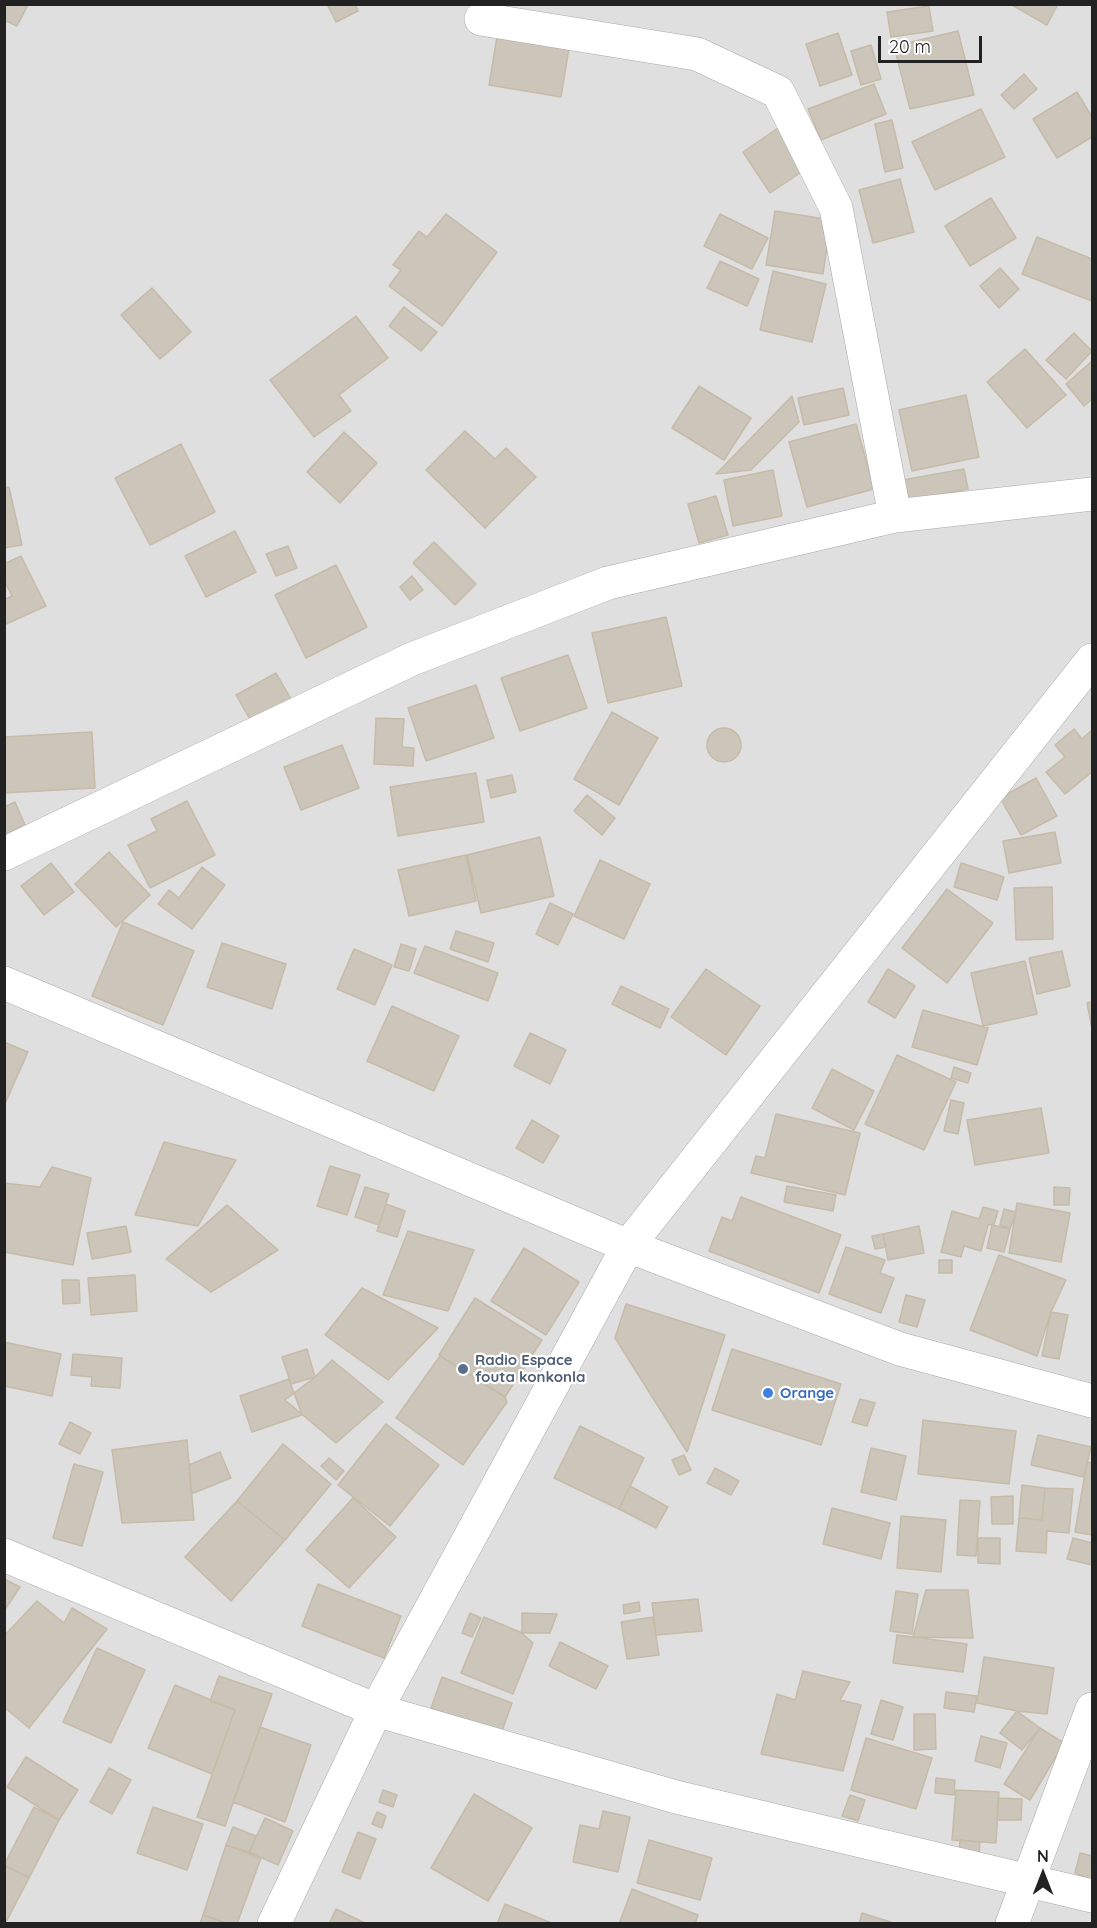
<!DOCTYPE html>
<html>
<head>
<meta charset="utf-8">
<style>
  body { margin:0 }
  #map { position:relative; width:1097px; height:1928px; overflow:hidden; background:#f3f1e8; font-family:Quicksand,sans-serif }
  canvas { display:block }
  .frame { position:absolute; inset:0; border:6px solid #222; pointer-events:none }
  .north { position:absolute; left:1013px; top:1844px; width:60px; height:60px; -webkit-text-stroke:4px #fff; paint-order:stroke; rotate:0deg; font-size:16px; font-weight:700; line-height:24px; text-align:center; color:#222 }
  .north::after { content:''; display:block; margin:auto; width:21px; height:27px; background:#222; clip-path:polygon(50% 0,100% 100%,50% 72%,0 100%) }
  .scale { position:absolute; left:878px; top:36px; width:104px; height:27px; box-sizing:border-box; border:3px solid #222; border-top:0; padding-left:8px; font-size:18px; line-height:21px; white-space:nowrap; color:#222; -webkit-text-stroke:4px #fff; paint-order:stroke }
</style>
</head>
<body>
<div id="map">
<canvas width="1097" height="1928"></canvas>
<div class="frame"></div>
<div class="north">N</div>
<div class="scale">20 m</div>
</div>
<script>
const context = document.querySelector('canvas').getContext('2d');
context.lineJoin = 'round';
function fillPath(path, color) { context.fillStyle = color; context.fill(path, 'evenodd'); }
const poly = rows => new Path2D(rows.map(r => 'M' + r).join(''));
function stroke(path, color, width, dash) { context.strokeStyle = color; context.lineWidth = width; context.lineCap = dash ? 'butt' : 'round'; context.setLineDash(dash || []); context.stroke(path); }
function write(font, color, halo, rows, align = 'center') {
  context.font = font + ' Quicksand,sans-serif'; context.lineWidth = 4.5; context.setLineDash([]); context.textBaseline = 'middle'; context.strokeStyle = halo; context.fillStyle = color; for (const [text, x, y, turn = 0] of rows) {
    context.save(); context.translate(x, y); context.rotate((+turn || 0) * Math.PI / 180); context.textAlign = isNaN(turn) ? turn : align; if (halo) context.strokeText(text, 0, 0); context.fillText(text, 0, 0); context.restore();
  }
}
fillPath(poly([
  [5,5,1092,5,1092,1923,5,1923]
]), '#e0dfdf');
const building = poly([
  [4,4,28,5,17,26,4,20,4,4],
  [327,4,355,4,358,11,336,22,327,4],
  [1010,4,1058,4,1047,25,1010,4],
  [929,6,933,31,891,37,887,12,929,6],
  [958,31,974,95,910,109,894,46,958,31],
  [838,33,852,75,820,86,806,44,838,33],
  [497,36,569,48,561,97,489,85,497,36],
  [871,45,881,79,861,85,851,51,871,45],
  [1024,74,1037,89,1014,109,1001,95,1024,74],
  [874,84,886,114,821,140,808,109,874,84],
  [1077,92,1092,117,1092,137,1057,158,1033,119,1077,92],
  [981,109,1005,157,935,190,912,142,981,109],
  [892,120,903,168,885,172,875,124,892,120],
  [778,128,806,169,770,193,743,152,778,128],
  [900,179,914,232,873,243,859,190,900,179],
  [991,198,1016,238,970,266,945,226,991,198],
  [775,211,831,220,823,274,766,265,775,211],
  [446,214,497,252,442,326,389,286,401,270,393,265,419,231,427,237,446,214],
  [720,214,768,238,752,269,704,246,720,214],
  [1037,237,1092,259,1092,301,1022,274,1037,237],
  [720,261,759,279,747,306,707,288,720,261],
  [1000,268,1019,289,999,308,980,286,1000,268],
  [773,271,826,284,812,342,760,330,773,271],
  [152,288,191,332,160,359,121,315,152,288],
  [404,307,437,332,421,351,389,326,404,307],
  [356,316,388,358,339,395,351,411,314,437,270,380,356,316],
  [1074,333,1092,351,1066,379,1046,360,1074,333],
  [1025,349,1066,395,1027,428,987,382,1025,349],
  [1092,361,1092,399,1084,406,1066,384,1092,361],
  [699,386,751,418,724,460,672,428,699,386],
  [843,388,849,415,804,425,798,398,843,388],
  [966,395,979,457,912,471,899,410,966,395],
  [792,396,799,422,751,470,716,474,792,396],
  [856,424,874,489,807,507,789,442,856,424],
  [465,431,495,459,506,448,536,477,485,528,426,470,465,431],
  [344,432,377,463,340,503,307,472,344,432],
  [181,444,215,512,150,545,115,478,181,444],
  [964,469,968,489,907,501,903,480,964,469],
  [773,470,782,516,733,526,724,480,773,470],
  [9,487,22,545,4,548,4,488,9,487],
  [716,496,728,535,699,543,688,504,716,496],
  [235,531,256,572,206,597,185,556,235,531],
  [434,542,476,584,455,605,413,563,434,542],
  [288,546,297,568,276,576,266,554,288,546],
  [21,556,46,606,4,625,4,600,12,596,4,580,4,564,21,556],
  [336,565,367,627,306,658,275,595,336,565],
  [412,576,423,590,410,600,400,587,412,576],
  [666,617,682,686,608,703,592,633,666,617],
  [568,655,587,708,520,731,501,678,568,655],
  [276,673,291,699,251,721,236,695,276,673],
  [476,685,494,738,426,761,408,708,476,685],
  [612,712,658,738,619,805,574,779,612,712],
  [376,718,404,719,402,747,414,748,413,766,374,764,376,718],
  '707 745a17 17 0 1 1 34 0a17 17 0 1 1-34 0Z',
  [1074,729,1082,739,1092,730,1092,772,1065,794,1046,772,1065,757,1055,745,1074,729],
  [92,732,95,788,4,793,4,737,92,732],
  [342,745,359,788,301,810,284,767,342,745],
  [476,773,484,822,398,836,390,787,476,773],
  [512,775,516,792,491,798,487,780,512,775],
  [1036,778,1057,816,1021,835,1000,798,1036,778],
  [587,795,615,818,602,835,574,811,587,795],
  [187,801,215,855,150,888,128,845,157,831,151,819,187,801],
  [15,802,25,825,4,835,4,807,15,802],
  [1055,832,1061,863,1009,873,1003,841,1055,832],
  [540,837,554,896,481,913,467,855,540,837],
  [109,852,150,895,116,927,75,884,109,852],
  [466,855,476,901,409,916,398,870,466,855],
  [600,860,650,884,624,939,574,916,600,860],
  [51,863,74,892,44,915,21,886,51,863],
  [961,863,1004,877,997,900,954,887,961,863],
  [202,867,225,885,192,929,158,904,169,890,179,898,202,867],
  [1052,887,1053,939,1016,940,1014,888,1052,887],
  [947,889,993,923,947,983,902,948,947,889],
  [550,903,573,914,558,945,536,934,550,903],
  [123,922,194,951,163,1025,92,996,123,922],
  [456,931,494,943,488,962,450,949,456,931],
  [222,943,286,964,272,1009,207,987,222,943],
  [401,944,416,949,409,971,394,967,401,944],
  [425,946,498,973,488,1001,414,973,425,946],
  [354,949,392,965,375,1005,337,989,354,949],
  [1062,951,1070,986,1037,994,1029,958,1062,951],
  [1025,961,1037,1014,983,1026,971,973,1025,961],
  [706,969,760,1006,726,1055,671,1017,706,969],
  [888,969,915,986,895,1018,868,1002,888,969],
  [621,986,669,1009,660,1028,612,1004,621,986],
  [1092,1002,1092,1029,1087,1003,1092,1002],
  [392,1006,459,1036,434,1091,367,1061,392,1006],
  [923,1010,988,1028,977,1065,912,1047,923,1010],
  [530,1033,566,1050,550,1084,514,1066,530,1033],
  [4,1042,28,1052,4,1106,4,1042],
  [897,1055,956,1082,924,1150,865,1124,897,1055],
  [954,1067,971,1073,968,1083,951,1078,954,1067],
  [832,1069,874,1091,854,1130,812,1108,832,1069],
  [951,1100,964,1103,958,1134,944,1131,951,1100],
  [1041,1108,1049,1153,975,1165,967,1120,1041,1108],
  [776,1114,860,1133,845,1195,751,1173,756,1156,765,1158,776,1114],
  [532,1120,559,1136,543,1163,516,1148,532,1120],
  [164,1142,236,1160,198,1226,135,1215,164,1142],
  [330,1166,360,1175,347,1215,317,1206,330,1166],
  [52,1167,91,1178,73,1265,4,1252,4,1183,40,1187,52,1167],
  [787,1186,836,1195,833,1211,784,1202,787,1186],
  [365,1187,389,1194,379,1225,355,1217,365,1187],
  [1054,1187,1070,1188,1069,1205,1054,1205,1054,1187],
  [741,1197,841,1235,819,1293,709,1251,722,1217,732,1221,741,1197],
  [1017,1203,1070,1213,1061,1262,1009,1253,1017,1203],
  [386,1204,405,1211,397,1237,377,1231,386,1204],
  [227,1205,278,1250,211,1292,166,1259,227,1205],
  [983,1207,998,1211,994,1224,988,1225,981,1251,964,1246,961,1257,941,1252,952,1211,979,1219,983,1207],
  [1004,1209,1016,1212,1010,1229,1000,1225,1004,1209],
  [992,1225,1010,1229,1004,1252,987,1248,992,1225],
  [126,1226,131,1252,92,1259,87,1233,126,1226],
  [919,1226,924,1253,888,1260,883,1234,919,1226],
  [408,1231,474,1250,448,1311,383,1295,408,1231],
  [883,1234,886,1247,875,1249,872,1236,883,1234],
  [846,1247,885,1260,880,1273,894,1278,881,1313,829,1294,846,1247],
  [524,1248,579,1282,546,1335,491,1301,524,1248],
  [999,1255,1066,1280,1051,1312,1037,1356,970,1330,999,1255],
  [939,1260,952,1260,952,1273,939,1273,939,1260],
  [135,1275,137,1311,91,1315,88,1278,135,1275],
  [62,1280,79,1280,80,1303,63,1304,62,1280],
  [362,1288,438,1328,388,1380,325,1335,362,1288],
  [906,1295,925,1300,917,1327,899,1322,906,1295],
  [475,1298,542,1340,505,1397,439,1355,475,1298],
  [626,1304,725,1335,687,1452,615,1338,626,1304],
  [1051,1312,1068,1315,1059,1359,1042,1356,1051,1312],
  [4,1342,61,1354,52,1396,4,1386,4,1342],
  [307,1349,315,1377,291,1384,282,1357,307,1349],
  [732,1349,841,1384,821,1445,712,1410,732,1349],
  [73,1354,122,1358,120,1388,91,1386,92,1377,71,1375,73,1354],
  [440,1356,505,1397,507,1402,463,1465,396,1418,440,1356],
  [332,1360,383,1402,336,1443,285,1400,315,1377,332,1360],
  [289,1379,302,1415,252,1432,240,1396,289,1379],
  [860,1399,875,1403,867,1426,852,1422,860,1399],
  [923,1420,1016,1431,1009,1484,918,1474,923,1420],
  [70,1422,91,1433,80,1454,59,1444,70,1422],
  [386,1424,439,1465,390,1526,338,1485,386,1424],
  [580,1426,644,1458,619,1509,554,1478,580,1426],
  [1038,1435,1091,1447,1084,1477,1031,1465,1038,1435],
  [187,1440,194,1520,122,1523,112,1450,187,1440],
  [283,1444,331,1484,285,1540,237,1501,283,1444],
  [871,1448,906,1456,896,1500,861,1492,871,1448],
  [220,1452,231,1478,191,1494,189,1465,220,1452],
  [684,1455,691,1470,679,1475,672,1460,684,1455],
  [329,1458,344,1471,336,1480,321,1466,329,1458],
  [1087,1462,1092,1463,1092,1535,1075,1532,1087,1462],
  [74,1464,103,1472,82,1546,53,1538,74,1464],
  [715,1468,739,1481,731,1495,707,1483,715,1468],
  [1022,1485,1045,1488,1042,1520,1019,1518,1022,1485],
  [630,1486,668,1507,656,1528,619,1509,630,1486],
  [1045,1488,1073,1489,1069,1533,1047,1531,1046,1553,1016,1551,1019,1518,1042,1520,1045,1488],
  [1013,1496,1013,1524,992,1524,991,1497,1013,1496],
  [353,1498,396,1537,349,1588,306,1550,353,1498],
  [960,1500,980,1501,976,1556,957,1555,960,1500],
  [237,1501,285,1540,231,1601,185,1557,237,1501],
  [832,1508,890,1523,881,1559,823,1544,832,1508],
  [901,1516,946,1520,941,1572,897,1568,901,1516],
  [978,1538,1000,1538,1000,1564,978,1563,978,1538],
  [1073,1538,1092,1543,1092,1565,1067,1559,1073,1538],
  [4,1579,20,1587,4,1611,4,1579],
  [318,1584,401,1616,384,1658,302,1626,318,1584],
  [926,1590,968,1590,973,1638,913,1637,926,1590],
  [896,1591,918,1594,912,1634,890,1631,896,1591],
  [698,1599,702,1631,656,1635,652,1603,698,1599],
  [37,1601,64,1623,72,1608,107,1629,29,1728,4,1707,4,1636,37,1601],
  [639,1602,640,1611,624,1614,623,1605,639,1602],
  [470,1613,481,1618,472,1637,462,1633,470,1613],
  [522,1613,557,1614,550,1633,522,1633,522,1613],
  [484,1617,522,1633,533,1643,513,1694,461,1673,484,1617],
  [653,1617,659,1655,627,1659,621,1622,653,1617],
  [897,1635,967,1644,963,1672,893,1663,897,1635],
  [560,1642,608,1666,596,1689,549,1666,560,1642],
  [97,1648,145,1670,111,1743,63,1722,97,1648],
  [984,1657,1054,1668,1047,1714,1017,1711,977,1703,984,1657],
  [803,1671,850,1682,840,1700,861,1705,843,1771,761,1754,777,1694,795,1700,803,1671],
  [219,1676,272,1694,225,1826,197,1817,235,1710,210,1701,219,1676],
  [442,1677,512,1703,501,1734,431,1708,442,1677],
  [175,1685,235,1710,212,1774,148,1748,175,1685],
  [946,1692,977,1696,974,1712,944,1708,946,1692],
  [881,1700,903,1707,893,1740,871,1734,881,1700],
  [1017,1711,1040,1728,1022,1750,1000,1733,1017,1711],
  [914,1714,935,1714,936,1749,914,1750,914,1714],
  [260,1727,311,1745,285,1822,233,1802,260,1727],
  [1040,1728,1064,1743,1030,1800,1004,1784,1040,1728],
  [981,1736,1007,1743,1000,1768,975,1761,981,1736],
  [866,1738,932,1758,916,1809,851,1790,866,1738],
  [26,1757,78,1790,59,1820,7,1787,26,1757],
  [109,1768,131,1780,112,1814,90,1802,109,1768],
  [936,1778,955,1780,954,1795,935,1793,936,1778],
  [383,1790,397,1795,393,1807,379,1802,383,1790],
  [956,1790,999,1792,996,1843,952,1840,956,1790],
  [474,1794,532,1828,488,1901,431,1868,474,1794],
  [850,1795,865,1800,858,1821,842,1816,850,1795],
  [998,1798,1022,1799,1021,1820,997,1820,998,1798],
  [34,1807,59,1820,29,1878,4,1865,34,1807],
  [153,1807,203,1824,187,1870,137,1853,153,1807],
  [603,1811,630,1817,618,1872,573,1862,580,1825,599,1829,603,1811],
  [377,1812,386,1816,382,1828,372,1824,377,1812],
  [265,1818,293,1831,278,1865,249,1852,265,1818],
  [233,1827,256,1836,249,1852,226,1845,233,1827],
  [358,1832,376,1839,360,1879,342,1872,358,1832],
  [649,1840,712,1858,700,1900,637,1883,649,1840],
  [960,1840,980,1842,979,1856,959,1855,960,1840],
  [226,1845,261,1858,237,1924,230,1924,203,1915,226,1845],
  [1080,1853,1092,1856,1092,1880,1075,1873,1080,1853],
  [4,1865,29,1878,5,1924,4,1924,4,1865],
  [632,1889,698,1915,695,1924,619,1924,632,1889],
  [505,1904,554,1924,497,1924,505,1904],
  [336,1909,367,1924,329,1924,336,1909],
  [862,1913,897,1924,859,1924,862,1913],
  [203,1915,229,1924,200,1924,203,1915]
]);
fillPath(building, '#cbc5ba');
stroke(building, '#c6bba8', 1.5);
const minor = poly([
  [481,19,697,54,778,92,836,208,895,516],
  [4,854,412,659,608,583,895,516,1092,494],
  [4,983,628,1246,900,1349,1092,1401],
  [4,1555,376,1710,676,1797,1092,1896],
  [274,1924,376,1710,628,1246,1092,660],
  [1012,1924,1092,1709]
]);
stroke(minor, '#a9a9a9', 34);
stroke(minor, '#fff', 33);
for (const [x, y, r, color] of [
  [463,1369,6,"#5c6f8a"],
  [768,1393,6,"#3f7fe0"]
]) { const dot = new Path2D(); dot.arc(x, y, r, 0, 2 * Math.PI); context.fillStyle = color; context.fill(dot); stroke(dot, '#fff', 2); }
write('bold 15px', '#4e5e75', '#fff', [
  ["Radio Espace",475,1360],
  ["fouta konkonla",475,1377]
], 'left');
write('bold 15px', '#366cbe', '#fff', [
  ["Orange",780,1393]
], 'left');
</script>
</body>
</html>
